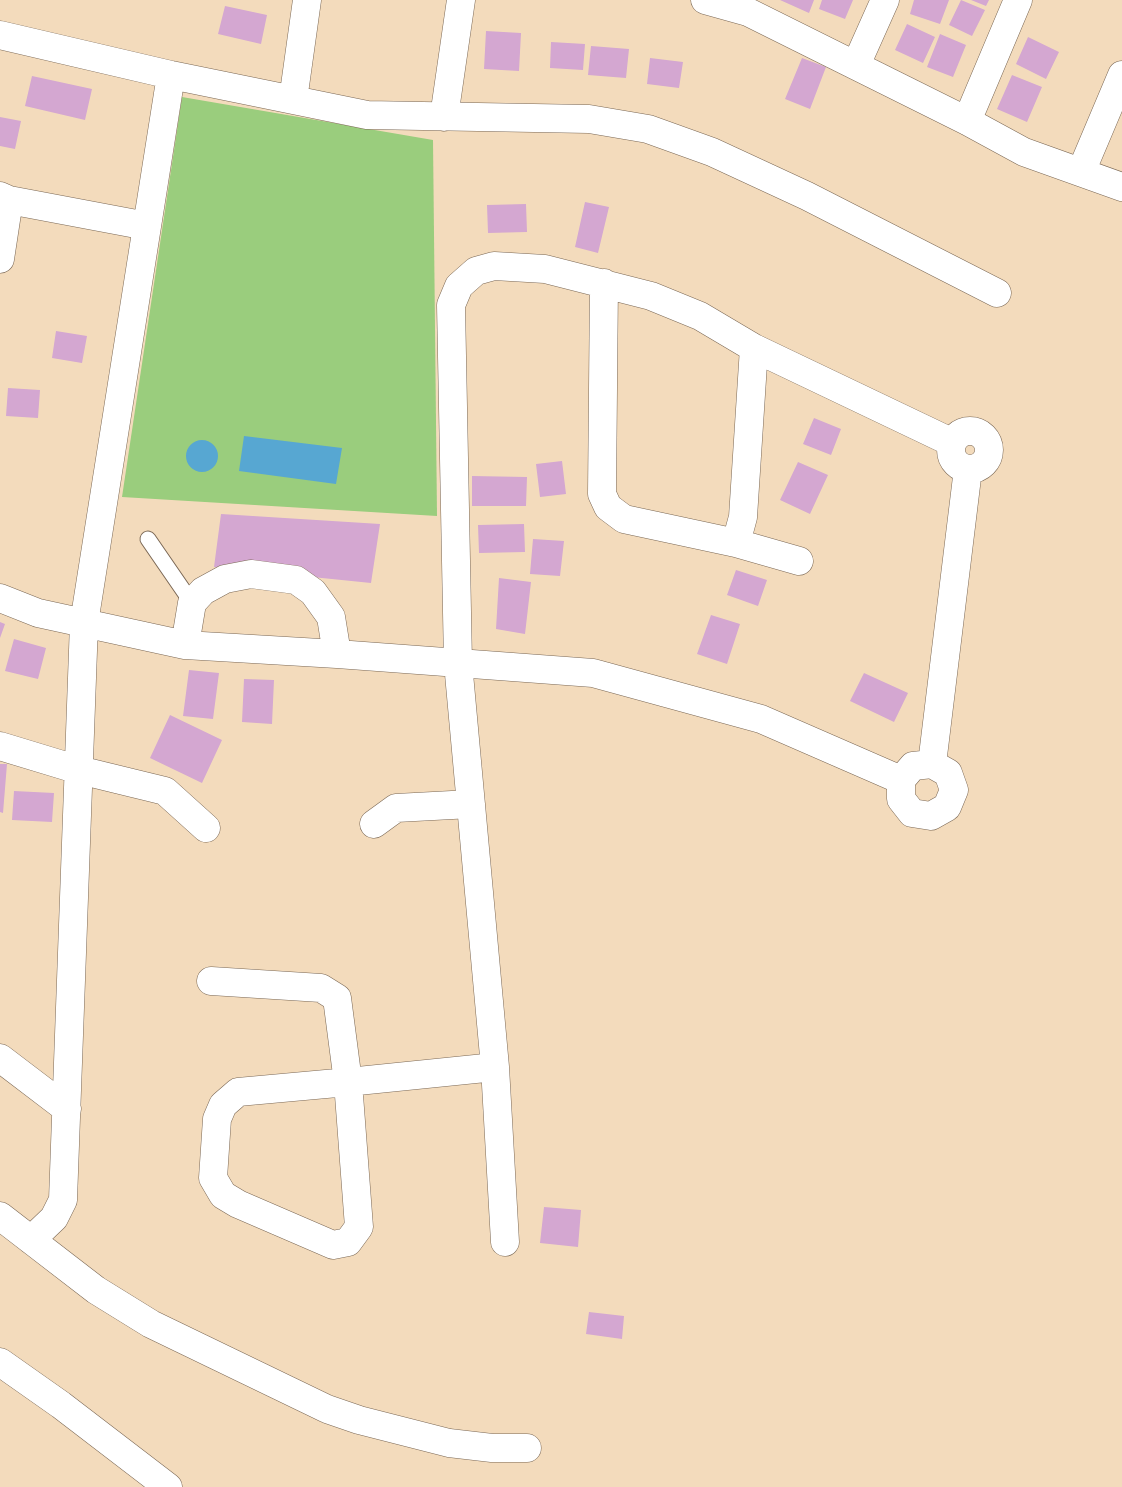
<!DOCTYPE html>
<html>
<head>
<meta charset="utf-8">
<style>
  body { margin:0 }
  canvas { display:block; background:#f3dbbc }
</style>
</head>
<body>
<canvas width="1122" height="1487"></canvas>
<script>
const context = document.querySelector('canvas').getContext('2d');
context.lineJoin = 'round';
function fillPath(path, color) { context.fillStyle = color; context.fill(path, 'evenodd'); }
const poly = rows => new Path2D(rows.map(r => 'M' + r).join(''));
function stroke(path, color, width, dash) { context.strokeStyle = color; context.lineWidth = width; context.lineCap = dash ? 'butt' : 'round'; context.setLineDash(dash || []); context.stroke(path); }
fillPath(poly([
  [182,97,433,140,437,516,122,497]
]), '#9acd7d');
fillPath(poly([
  [244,436,342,448,336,484,239,471],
  '186 456a16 16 0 1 1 32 0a16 16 0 1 1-32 0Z'
]), '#57a7d2');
fillPath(poly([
  [780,0,814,0,809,13],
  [822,0,853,0,845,19,819,9],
  [914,0,949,0,940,24,910,14],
  [961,0,985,10,972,36,949,25],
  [971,0,989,0,986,6],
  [225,6,267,15,261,44,218,34],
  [907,24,935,37,923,63,895,50],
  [486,31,521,33,519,71,484,69],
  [940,34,966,45,953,77,927,67],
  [1028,37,1059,52,1046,79,1016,64],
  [551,42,585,44,583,70,550,68],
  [591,46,629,49,626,78,588,75],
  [650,58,683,62,679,88,647,84],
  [802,58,826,67,810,109,785,99],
  [1012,75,1042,87,1027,122,997,109],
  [32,76,92,89,85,120,25,106],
  [0,117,21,121,15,149,0,146],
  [585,202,609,207,598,253,575,247],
  [526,204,527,232,488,233,487,205],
  [56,331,87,336,82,363,52,358],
  [8,388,40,390,38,418,6,416],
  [814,418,841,429,831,455,803,444],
  [562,461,566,494,540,497,536,464],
  [798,462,828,475,810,514,780,500],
  [472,476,527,477,526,506,472,506],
  [221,514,380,524,371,583,214,567],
  [524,524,525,552,479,553,478,525],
  [533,539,564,541,560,576,530,574],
  [736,570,767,580,758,606,727,595],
  [499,578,531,582,525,634,496,629],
  [711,615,740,624,727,664,697,654],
  [0,622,5,624,0,638],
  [14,639,46,648,38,679,5,671],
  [189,670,219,673,213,719,183,716],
  [864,673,908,693,894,722,850,701],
  [244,679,274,680,272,724,242,722],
  [170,715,222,740,202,783,150,758],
  [0,764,7,764,3,813,0,812],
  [14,791,54,793,52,822,12,820],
  [544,1207,581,1210,578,1247,540,1243],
  [589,1312,624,1316,622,1339,586,1334]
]), '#d4a7d1');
const service = poly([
  [148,539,192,603]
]);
const minor = poly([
  [705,0,748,12,967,121,1024,152,1122,187],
  [0,35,171,75,367,115,589,119,648,129,712,152,807,196,997,293],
  [856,65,885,0],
  [293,100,307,0],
  [444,117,461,0],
  [967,121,1018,0],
  [1081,172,1122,75],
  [0,196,9,200,147,226],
  [0,259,9,200],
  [604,283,602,494,608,507,624,519,736,543,743,517,754,348],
  '951 450a19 19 0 1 1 38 0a19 19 0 1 1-38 0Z',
  [736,543,799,561],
  [0,598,38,613,185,645,337,654,593,673,761,719,901,780],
  [185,645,192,603,203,591,225,579,251,574,296,580,313,592,331,617,337,654],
  [0,746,79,770,165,791,206,828],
  [932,764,968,469],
  [932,764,948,773,954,790,947,807,931,816,912,813,901,799,901,780,913,766,932,764],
  [374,824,396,808,471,804],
  [211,981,321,988,337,998,348,1082,359,1227,348,1242,333,1245,238,1204,223,1195,213,1178,217,1119,223,1105,238,1092,348,1082,495,1067,458,663,451,305,459,286,476,271,494,266,545,269,651,296,700,316,754,348,951,442],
  [0,1058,67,1109],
  [495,1067,505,1242],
  [0,1216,96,1290,151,1324,327,1409,359,1420,449,1443,492,1448,527,1448],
  [31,1240,54,1218,63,1200,84,623,171,75],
  [0,1362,61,1405,168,1487]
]);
stroke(service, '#7b6855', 17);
stroke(minor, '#7b6855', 29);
stroke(service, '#fff', 15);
stroke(minor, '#fff', 28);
</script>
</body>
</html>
